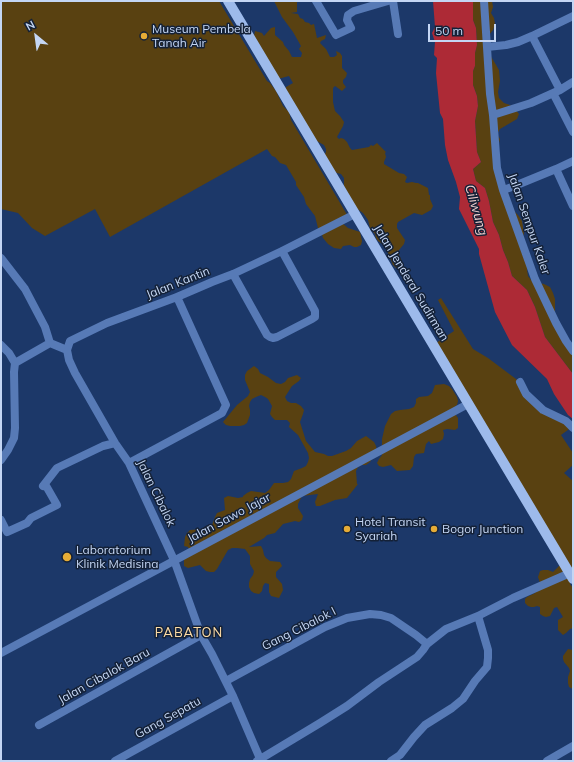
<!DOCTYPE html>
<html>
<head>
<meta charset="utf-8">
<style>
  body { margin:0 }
  #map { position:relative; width:574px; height:762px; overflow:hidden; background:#1c3869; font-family:Mulish,sans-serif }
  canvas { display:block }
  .frame { position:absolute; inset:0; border:2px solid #c4d6f4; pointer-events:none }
  .north { position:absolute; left:16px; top:16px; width:40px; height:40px; -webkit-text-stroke:3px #142137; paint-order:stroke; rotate:331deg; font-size:11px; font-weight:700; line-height:16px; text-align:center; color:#c4d6f4 }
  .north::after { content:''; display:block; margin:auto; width:14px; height:18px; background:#c4d6f4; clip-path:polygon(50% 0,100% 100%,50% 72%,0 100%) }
  .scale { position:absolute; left:428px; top:24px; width:68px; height:18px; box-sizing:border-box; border:2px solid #c4d6f4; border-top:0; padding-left:5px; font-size:12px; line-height:14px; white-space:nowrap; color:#c4d6f4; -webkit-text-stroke:3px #142137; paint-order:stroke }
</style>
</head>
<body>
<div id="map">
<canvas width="574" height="762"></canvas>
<div class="frame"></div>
<div class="north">N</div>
<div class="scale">50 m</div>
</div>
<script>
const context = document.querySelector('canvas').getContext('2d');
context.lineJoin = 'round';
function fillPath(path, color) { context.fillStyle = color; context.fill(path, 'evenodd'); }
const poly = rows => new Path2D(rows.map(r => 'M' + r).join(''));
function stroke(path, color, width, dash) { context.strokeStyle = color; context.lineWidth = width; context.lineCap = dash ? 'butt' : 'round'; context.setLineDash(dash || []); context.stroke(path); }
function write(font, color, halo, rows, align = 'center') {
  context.font = font + ' Mulish,sans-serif'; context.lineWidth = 3; context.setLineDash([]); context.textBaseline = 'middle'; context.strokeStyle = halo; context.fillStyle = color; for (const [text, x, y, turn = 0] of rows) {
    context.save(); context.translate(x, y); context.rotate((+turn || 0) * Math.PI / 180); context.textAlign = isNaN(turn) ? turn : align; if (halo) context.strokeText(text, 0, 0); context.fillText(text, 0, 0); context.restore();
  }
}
fillPath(poly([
  [1,1,219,1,267,81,270,83,276,91,283,106,289,112,291,120,349,218,341,222,348,228,360,232,362,241,361,245,357,247,354,247,350,245,343,246,341,249,334,248,328,244,323,238,321,231,318,228,315,216,306,204,304,197,296,185,296,182,286,165,280,163,275,157,272,156,267,149,110,237,95,209,45,236,32,228,18,213,1,209],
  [274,1,297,1,297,12,291,13,298,14,300,18,303,19,305,22,309,23,311,25,314,24,317,38,326,35,325,39,321,41,320,43,326,49,330,57,334,57,337,55,336,51,340,53,342,56,342,68,347,73,346,77,343,80,343,83,346,87,342,91,335,86,333,88,333,102,335,111,340,116,344,122,343,126,337,137,339,139,341,138,344,139,347,142,350,148,352,150,369,147,371,145,373,146,377,143,386,152,385,153,386,157,384,162,384,164,399,173,404,174,407,177,405,182,407,183,412,182,416,183,418,183,428,188,429,195,430,195,430,199,433,206,431,210,422,215,414,213,398,222,397,224,397,228,405,240,404,244,399,250,399,255,402,261,400,269,396,268,393,265,385,246,378,241,376,238,375,234,370,228,368,220,363,213,356,208,344,186,344,178,341,174,337,173,333,170,324,156,326,152,326,149,324,145,311,138,285,90,286,87,293,83,289,76,278,79,254,36,255,31,262,33,264,36,271,28,275,27,275,35,283,42,284,45,289,51,292,57,301,57,302,53,299,49,301,46,293,32,282,17],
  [473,1,492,1,493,7,491,13,494,18,495,24,493,30,489,35,489,53,499,70,500,81,498,92,499,98,504,103,510,105,515,109,519,114,517,119,500,129,497,134,500,139,497,151,502,176,507,189,513,210,518,215,522,221,524,233,522,240,527,264,527,270,528,276,532,281,538,283,544,284,550,287,553,293,555,299,555,317,573,346,573,374,545,337,535,307,527,290,512,276,508,262,503,250,499,235,493,222,489,201,485,188,476,181,473,169,481,162,477,152,475,121,478,106,477,96,473,85,473,71,475,66,475,53,477,44,476,28,473,20],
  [441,298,473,349,488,358,520,382,526,394,572,427,561,435,573,453,573,465,564,473,573,481,573,579,572,578,570,584,573,588,573,628,570,629,566,633,563,635,558,630,558,620,563,617,557,607,554,608,550,616,546,617,543,616,540,614,540,607,537,606,534,607,531,607,528,606,525,603,525,599,527,597,535,593,540,583,538,577,540,571,543,570,548,570,553,572,559,566,561,566,433,345,454,331,438,300],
  [254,366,258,369,260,373,268,377,276,383,281,384,285,382,288,378,297,375,301,378,299,381,292,386,285,397,287,401,291,403,296,403,301,406,304,410,303,414,300,422,306,441,315,452,324,454,328,456,332,456,346,451,351,448,357,441,366,436,374,442,376,446,377,451,370,462,366,465,361,465,358,467,356,471,357,484,358,484,347,498,335,500,320,506,316,506,315,502,318,494,302,496,298,504,298,508,303,516,302,520,299,522,295,521,283,524,275,533,267,535,264,538,249,547,261,546,263,550,264,555,266,558,270,561,280,562,282,566,276,572,276,577,282,584,283,590,279,598,271,596,269,592,269,584,265,583,263,586,262,591,259,594,254,593,251,591,249,587,249,583,250,579,253,575,254,571,250,564,250,556,245,549,237,548,232,548,228,550,217,569,214,572,210,572,206,571,200,565,188,568,184,566,184,557,190,551,188,547,184,546,185,537,187,533,190,530,204,529,208,528,212,525,215,517,217,513,225,510,224,498,228,496,238,498,243,497,243,496,247,493,251,491,265,493,269,490,274,483,283,483,288,482,291,479,294,471,302,468,306,466,308,462,309,458,308,453,298,435,289,427,290,423,287,420,275,420,272,417,270,414,272,406,268,399,265,397,261,395,256,397,252,399,250,402,249,406,250,410,250,415,247,423,244,425,240,426,230,426,226,425,223,422,237,405,248,396,250,392,245,380,245,375,247,371],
  [444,384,449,386,452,389,457,397,458,401,457,405,453,408,455,414,458,418,458,428,455,430,447,429,443,430,444,434,443,439,439,442,431,444,429,441,426,444,424,453,416,454,414,457,413,466,410,470,397,471,391,465,383,467,379,466,377,463,379,459,382,455,382,439,385,426,391,414,395,411,400,410,409,409,414,407,416,403,416,399,419,397,428,396,432,393,435,385],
  [568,649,573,650,573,689,569,687,568,683,568,677,570,671,569,668,564,662,563,659,563,656]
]), '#594111');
fillPath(poly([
  [433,1,473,1,473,20,476,28,477,45,475,53,475,66,473,71,473,85,477,96,478,106,475,121,477,152,481,162,473,169,476,181,485,188,489,201,493,222,499,235,503,250,508,262,512,276,527,290,535,307,545,337,573,374,573,419,568,415,554,394,547,379,512,345,495,312,479,254,479,249,459,209,460,197,456,182,448,160,445,145,443,119,440,113,436,73,437,58,434,55,435,42,432,33,435,27]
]), '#ad2a36');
stroke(poly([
  [316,1,336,35,351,28,347,20,348,15,354,11,388,1],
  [393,1,398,34],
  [484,1,490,94,493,115,497,168,503,190,535,279,556,323,566,341,573,351],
  [532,36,560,90],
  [487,47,506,45,518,42,532,36,573,16],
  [553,93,573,132],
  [493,115,531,103,560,90,573,82],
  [556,169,573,206],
  [503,190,512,187,556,169,573,161],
  [1,258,25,289,45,327,50,343],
  [233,274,267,335,270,337,273,338,277,337,312,319,315,317,315,311,282,251],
  [1,345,9,353,15,363,14,372,15,428,14,438,8,450,1,460],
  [67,350,69,360,75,373,115,443,129,463,174,560,201,635,212,654,233,696,261,761],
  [15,363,50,343,67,350,70,341,107,323,177,297,212,282,233,274,282,251,355,214],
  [520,382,526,394,543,410,566,421,573,428],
  [129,463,222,413,226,405,177,297],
  [43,486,57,468,103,446,115,443],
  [1,520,7,532,27,523,31,518,57,505,45,484],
  [226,681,325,627,347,618,370,614,381,615,391,618,416,635,427,644],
  [39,725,201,635],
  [115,761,233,696],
  [257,761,320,723,347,706,379,682,417,657,423,650,427,644,446,629,478,616,513,598,570,573],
  [391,761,400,755,414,737,425,725,452,708,463,699,475,681,487,667,488,658,488,650,478,616],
  [547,761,573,746]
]), '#577ab6', 8);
stroke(poly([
  [1,653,468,404]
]), '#577ab6', 8);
stroke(poly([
  [228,1,573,579]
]), '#9dbaeb', 10);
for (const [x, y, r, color] of [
  [144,36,4,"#e6ac36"],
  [347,529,4,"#e6ac36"],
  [434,529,4,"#e6ac36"],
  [67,557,5,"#e6ac36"]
]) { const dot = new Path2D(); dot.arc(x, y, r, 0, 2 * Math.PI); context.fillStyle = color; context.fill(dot); stroke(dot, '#142137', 1.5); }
write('12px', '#c4d6f4', '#142137', [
  ["Museum Pembela",152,29],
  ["Tanah Air",152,43],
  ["Hotel Transit",355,522],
  ["Syariah",355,536],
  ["Bogor Junction",442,529],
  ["Laboratorium",76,550],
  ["Klinik Medisina",76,564]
], 'left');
write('12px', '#c4d6f4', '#142137', [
  ["Jalan Sempur Kaler",529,224,71],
  ["Jalan Kantin",178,283,-22],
  ["Jalan Jenderal Sudirman",411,283,59],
  ["Jalan Cibalok",156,493,64],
  ["Jalan Sawo Jajar",229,518,-28],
  ["Gang Cibalok I",299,629,-27],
  ["Jalan Cibalok Baru",104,676,-29],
  ["Gang Sepatu",168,718,-29]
]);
write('italic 13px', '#f3d0cf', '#142137', [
  ["Ciliwung",476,210,74]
]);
context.letterSpacing = '1px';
write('13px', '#fddca5', '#142137', [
  ["PABATON",189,633]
]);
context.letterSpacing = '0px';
</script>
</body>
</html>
